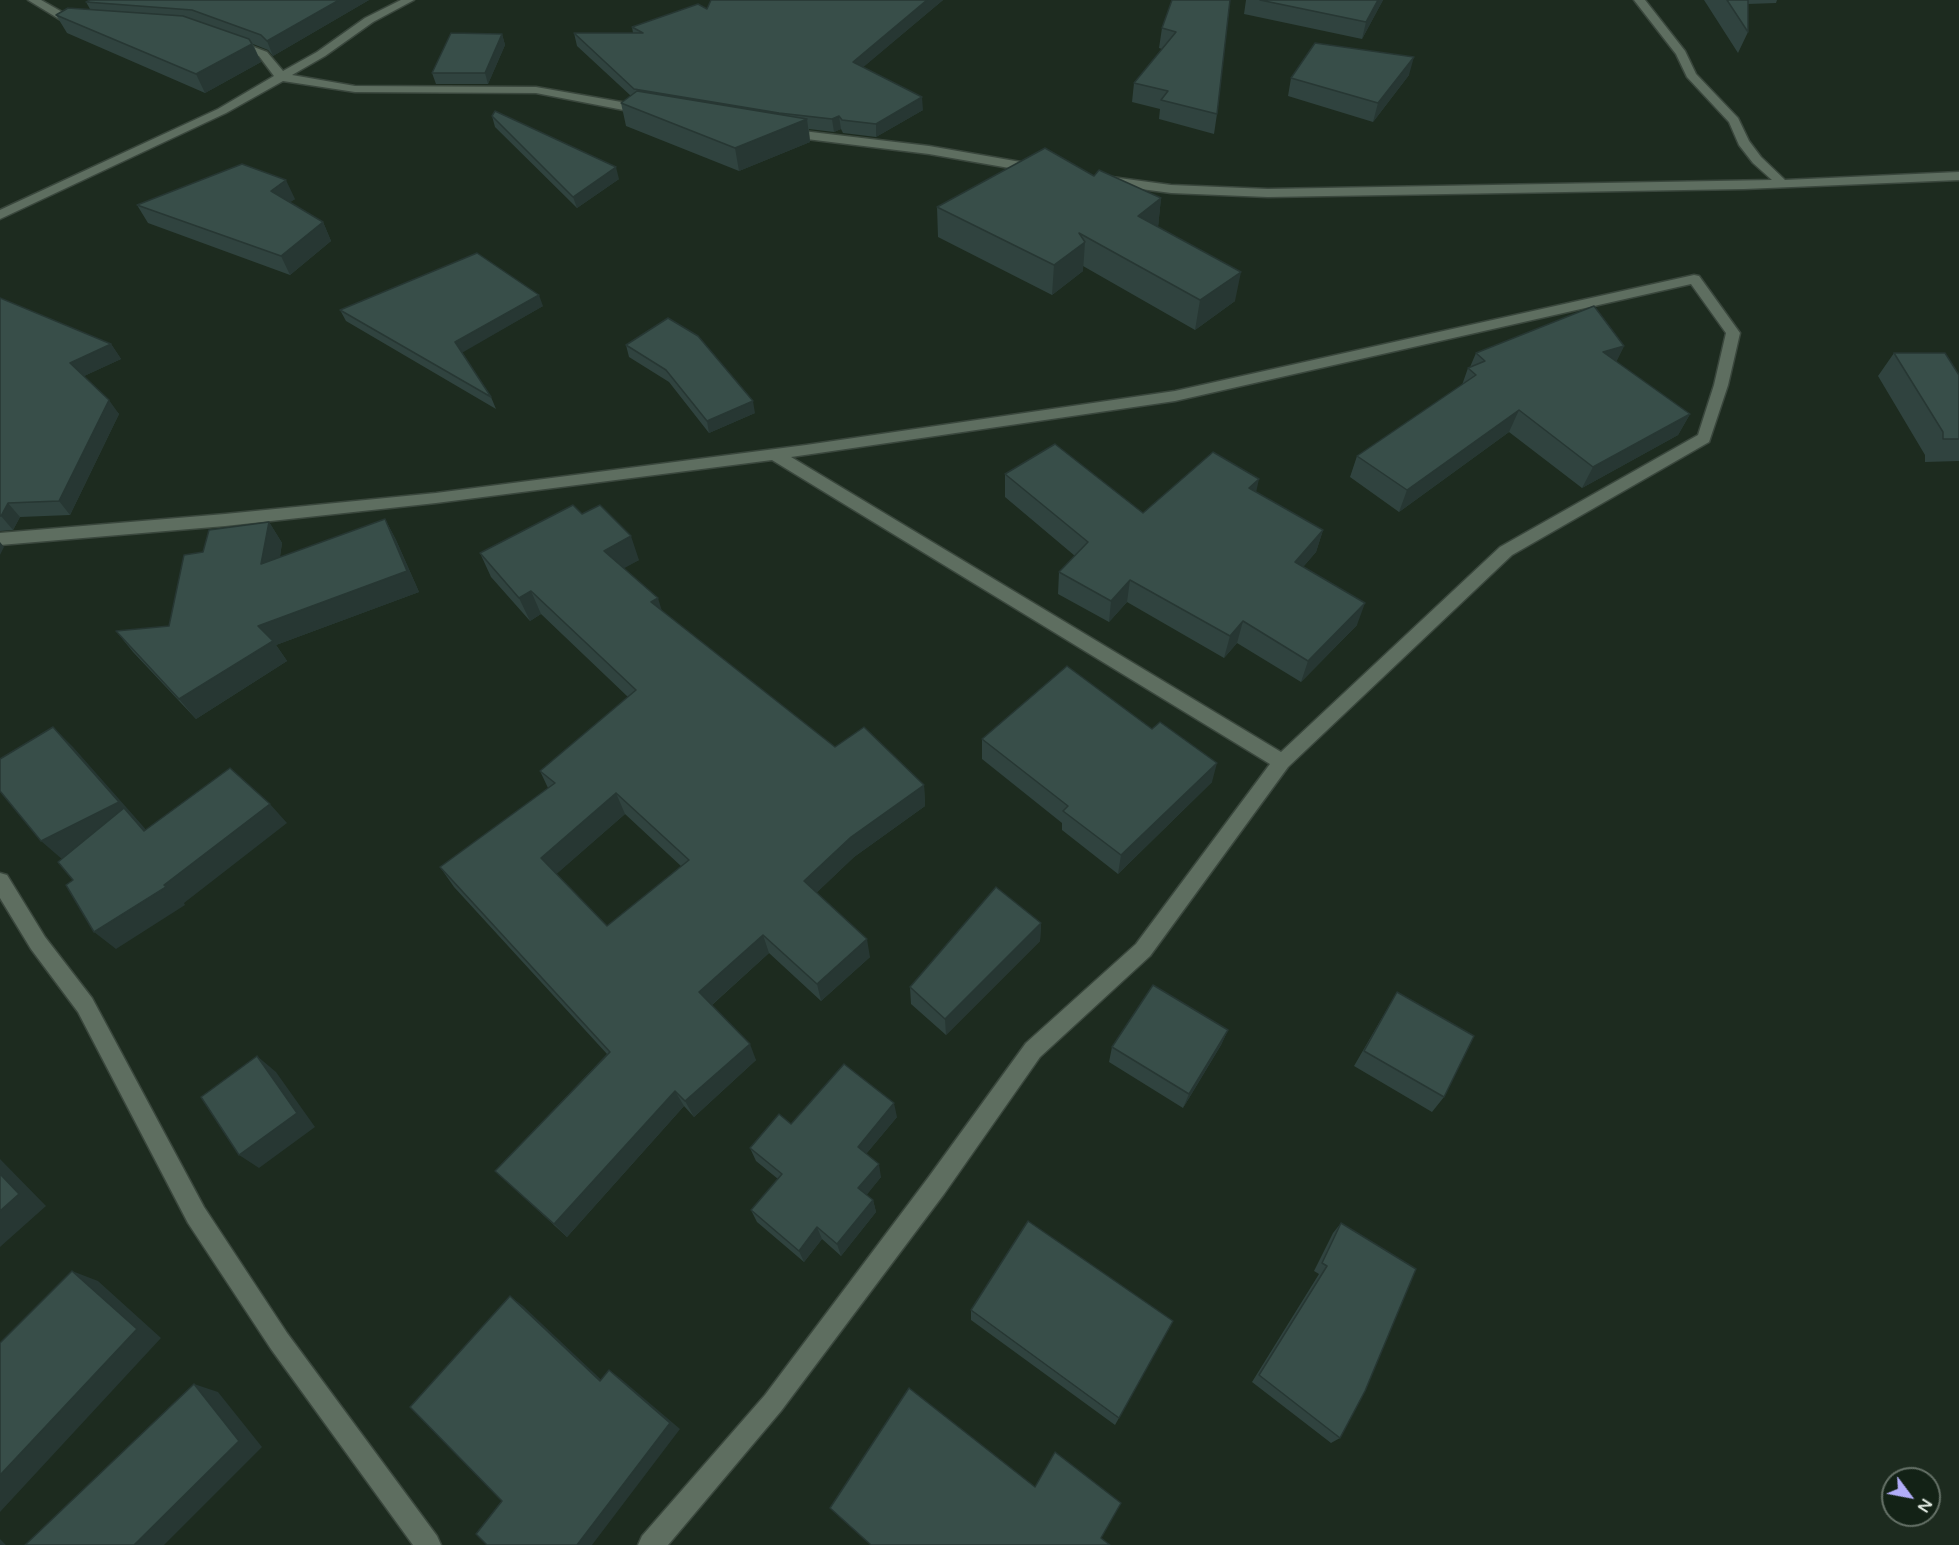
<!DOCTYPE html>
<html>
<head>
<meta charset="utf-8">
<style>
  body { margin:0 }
  #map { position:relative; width:1959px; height:1545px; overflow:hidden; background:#1d2b1f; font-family:"Varela Round",sans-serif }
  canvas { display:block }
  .north { position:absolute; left:1881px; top:1467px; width:60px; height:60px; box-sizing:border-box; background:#132216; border:2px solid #657167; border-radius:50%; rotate:122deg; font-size:16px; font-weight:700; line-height:24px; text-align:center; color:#dfe8e0 }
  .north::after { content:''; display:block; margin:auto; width:21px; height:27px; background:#b2adf9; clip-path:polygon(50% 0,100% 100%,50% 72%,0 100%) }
</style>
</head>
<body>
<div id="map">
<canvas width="1959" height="1545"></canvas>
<div class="north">N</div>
</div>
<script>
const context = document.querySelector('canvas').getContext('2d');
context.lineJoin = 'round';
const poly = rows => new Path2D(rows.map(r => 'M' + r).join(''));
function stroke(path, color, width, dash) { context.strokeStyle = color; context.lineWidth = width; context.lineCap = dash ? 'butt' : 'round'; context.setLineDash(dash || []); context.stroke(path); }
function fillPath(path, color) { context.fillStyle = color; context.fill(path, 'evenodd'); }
const minor = poly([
  [28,0,41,0,71,17,84,19,85,21,80,24,64,22,28,0],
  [401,0,414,0,373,22,325,56,292,75,355,86,536,87,644,106,650,110,644,114,536,93,355,92,283,81,226,113,0,219,0,210,218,109,274,76,259,56,230,45,230,41,238,41,267,52,283,71,317,52,365,18,401,0],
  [1634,0,1645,0,1685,51,1696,74,1738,118,1749,141,1761,157,1785,180,1959,172,1959,180,1744,189,1268,197,1171,193,1104,184,1098,180,1104,176,1171,185,1268,189,1772,180,1753,163,1739,145,1729,122,1687,77,1676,54,1634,0],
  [786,129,929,146,1038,165,1044,169,1038,173,929,154,782,136,780,133,786,129],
  [1694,275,1699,276,1740,333,1728,385,1709,442,1512,555,1288,767,1150,956,1040,1057,944,1194,781,1411,668,1545,638,1545,642,1536,765,1395,928,1178,1026,1043,1136,944,1270,764,772,460,436,503,225,526,0,545,0,533,225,514,436,493,806,445,1175,391,1694,275],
  [1691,284,1726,333,1714,385,1698,435,1500,547,1281,752,791,457,1175,401,1691,284],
  [0,873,7,875,45,937,92,998,204,1207,287,1333,437,1536,441,1545,413,1545,271,1349,188,1223,78,1012,31,949,0,898,0,873]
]);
stroke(minor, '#3a473d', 3);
fillPath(minor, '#5e6e60');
fillPath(poly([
  [90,0,369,0,273,56,268,50,253,44,261,62,205,93,67,33,56,15,90,9,86,2],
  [711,0,943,0,863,67,923,110,876,137,843,133,841,129,834,132,809,129,810,142,739,171,626,126,621,103,631,96,577,46,574,33,633,33,632,27,707,9],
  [1172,0,1217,114,1214,134,1159,119,1160,109,1132,102,1134,83,1162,49,1159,48,1162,28],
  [1246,0,1383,0,1362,39,1244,14],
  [1704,0,1777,0,1776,3,1748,4,1748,32,1738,53],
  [502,34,505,45,488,84,436,84,432,73],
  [1409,75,1373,122,1288,96,1291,78],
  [492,116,619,179,577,208,495,127],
  [1094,176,1161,198,1158,227,1235,301,1195,330,1083,266,1083,271,1052,295,938,237,937,207],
  [295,199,290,202,323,222,331,241,290,275,148,223,137,205],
  [0,298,111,344,121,359,84,376,119,414,70,515,20,517,13,530,0,531],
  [543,306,462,352,491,397,496,409,346,321,340,310],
  [626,345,755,413,709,433,669,382,629,357],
  [1624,346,1616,362,1690,414,1678,435,1582,488,1509,432,1399,512,1350,477,1357,456,1462,385,1468,368,1470,367,1476,353],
  [1894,353,1959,375,1959,461,1925,462,1925,455,1878,376],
  [1005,474,1143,513,1256,493,1323,530,1316,552,1303,567,1357,625,1301,682,1237,643,1224,658,1127,602,1109,622,1058,594,1059,572,1075,556,1005,497],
  [582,514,639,560,623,568,661,610,835,747,924,785,925,806,854,857,816,893,870,957,821,1001,769,953,712,1005,756,1060,694,1117,684,1106,567,1237,495,1171,607,1054,454,887,440,867,548,788,540,771,628,697,541,614,530,621,491,577,480,553],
  [625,814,682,867,607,926,556,874],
  [385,519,396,540,419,592,276,645,287,661,196,719,133,652,116,631,169,626,203,552,269,522,282,543,280,557],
  [982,739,1212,782,1118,874,1062,830,1062,823,982,759],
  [1041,923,1040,941,946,1035,911,1004,910,987],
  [1397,992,1444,1097,1432,1112,1354,1066,1387,1009],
  [1228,1030,1221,1045,1183,1108,1109,1062,1112,1047],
  [897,1117,866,1154,881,1177,866,1195,873,1200,876,1212,841,1256,822,1239,804,1262,757,1222,751,1210,778,1179,756,1161,750,1148,791,1124],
  [1341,1223,1340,1438,1331,1443,1252,1382,1319,1274,1314,1271,1333,1233],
  [971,1310,1119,1418,1115,1425,971,1320]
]), '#30433f');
fillPath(poly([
  [339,0,369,0,273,56,267,41],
  [927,0,943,0,854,75,853,62],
  [1378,0,1383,0,1382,2,1362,39,1366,22],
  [502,34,505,45,488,84,485,73],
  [252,44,261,62,205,93,196,74],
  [1414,57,1409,75,1373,122,1378,103],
  [922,97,923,110,876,137,876,124],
  [839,116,841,129,834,132,832,119],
  [807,119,810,142,739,171,735,148],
  [616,167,619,179,577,208,573,197],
  [286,180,295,199,280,209,271,191],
  [1161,198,1158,228,1138,216],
  [323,222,331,241,290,275,281,256],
  [1085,242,1083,271,1052,295,1054,265],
  [1241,272,1235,301,1195,330,1200,300],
  [539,295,543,306,460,354,455,342],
  [111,344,121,359,80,378,70,363],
  [1624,346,1613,368,1603,352],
  [109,400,119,414,70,515,59,501],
  [753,401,755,413,709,433,707,421],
  [1519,410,1509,432,1399,512,1407,490],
  [1690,414,1678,435,1582,488,1593,467],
  [1259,479,1254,502,1249,488],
  [8,503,20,517,13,530,1,516],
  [385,519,396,540,419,592,276,645,287,661,196,719,179,699,258,626],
  [269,522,282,543,275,585,261,564],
  [1323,530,1316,552,1289,583,1295,562],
  [631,536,639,560,612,575,604,551],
  [0,542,4,547,0,555],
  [1130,580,1127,602,1109,622,1111,601],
  [531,591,541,614,530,621,519,598],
  [658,598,665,621,651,602],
  [1365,603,1357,625,1301,682,1308,661],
  [1243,621,1237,643,1224,658,1230,636],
  [53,727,73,747,164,850,63,860,41,841],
  [1217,763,1212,782,1118,874,1121,855],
  [924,785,925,806,854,857,808,901,804,881,851,837],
  [616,793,625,814,552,878,541,858],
  [270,804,287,823,184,903,185,905,116,949,94,932],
  [1041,923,1040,941,946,1035,945,1019],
  [763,935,769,953,707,1009,699,992],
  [867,939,870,957,821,1001,817,984],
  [1228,1030,1221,1045,1183,1108,1189,1094],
  [750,1044,756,1060,694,1117,685,1101],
  [257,1056,276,1072,315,1127,259,1168,239,1155],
  [675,1091,684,1106,567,1237,554,1224],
  [894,1103,897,1117,861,1160,858,1147],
  [0,1159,46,1206,0,1247],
  [879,1164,881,1177,862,1201,858,1188],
  [873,1200,876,1212,841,1256,837,1244],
  [817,1227,822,1239,804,1262,799,1251],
  [72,1271,98,1281,161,1338,0,1512,0,1475],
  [510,1296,523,1306,611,1389,600,1381],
  [609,1370,620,1378,680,1429,592,1545,577,1545],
  [194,1384,218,1392,262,1447,164,1545,134,1545],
  [0,1539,6,1545,0,1545]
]), '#273733');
const building = poly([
  [90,0,339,0,267,41,261,35,192,10,86,2,90,0],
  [711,0,927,0,853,62,922,97,876,124,842,120,839,116,832,119,779,113,634,89,574,33,643,33,632,27,698,4,707,9,711,0],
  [1172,0,1230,0,1217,114,1161,100,1168,91,1134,83,1176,32,1162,28,1172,0],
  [1260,0,1378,0,1366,22,1260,0],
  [1727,0,1748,0,1748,32,1727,0],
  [68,8,183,16,249,39,252,44,196,74,56,15,68,8],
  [451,33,502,34,485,73,432,73,451,33],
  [1315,43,1414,57,1378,103,1291,78,1315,43],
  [637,91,807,119,735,148,621,103,637,91],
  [495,111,616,167,573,197,492,116,495,111],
  [1045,148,1094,176,1099,170,1161,198,1138,216,1241,272,1200,300,1079,233,1085,242,1054,265,937,207,1045,148],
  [242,164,286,180,271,191,323,222,281,256,137,205,242,164],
  [477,253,539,295,455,342,491,397,340,310,477,253],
  [0,298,111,344,70,363,109,400,59,501,8,503,1,516,0,516,0,298],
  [1594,306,1624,346,1603,352,1690,414,1593,467,1519,410,1407,490,1357,456,1476,375,1468,368,1485,361,1476,353,1594,306],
  [668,318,698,336,753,401,707,421,666,370,626,345,668,318],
  [1894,353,1945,353,1959,375,1959,439,1943,439,1943,432,1894,353],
  [1055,444,1143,513,1213,452,1259,479,1249,488,1323,530,1295,562,1365,603,1308,661,1243,621,1230,636,1130,580,1111,601,1059,572,1088,542,1005,474,1055,444],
  [573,505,582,514,600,505,631,536,604,551,658,598,651,602,835,747,864,727,924,785,851,837,804,881,867,939,817,984,763,935,699,992,750,1044,685,1101,675,1091,554,1224,495,1171,610,1052,440,867,555,783,540,771,636,690,531,591,519,598,480,553,573,505],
  [616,793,689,860,607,926,541,858,616,793],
  [385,519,407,571,258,626,273,641,179,699,116,631,169,626,184,555,203,552,209,530,269,522,261,564,385,519],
  [1067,666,1152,729,1160,722,1217,763,1121,855,1063,811,1068,806,982,739,1067,666],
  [53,727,119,802,41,841,0,791,0,759,53,727],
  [230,768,270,804,164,885,166,887,94,932,66,885,73,880,58,862,124,808,144,831,230,768],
  [996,887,1041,923,945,1019,910,987,996,887],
  [1153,985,1228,1030,1189,1094,1112,1047,1153,985],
  [1397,992,1474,1036,1444,1097,1364,1051,1397,992],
  [257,1056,297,1113,239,1155,201,1097,257,1056],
  [844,1064,894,1103,858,1147,879,1164,858,1188,873,1200,837,1244,817,1227,799,1251,751,1210,782,1174,750,1148,779,1114,791,1124,844,1064],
  [0,1174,19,1194,0,1211,0,1174],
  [1028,1221,1173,1321,1119,1418,971,1310,1028,1221],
  [1341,1223,1416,1269,1365,1391,1340,1438,1259,1375,1327,1266,1322,1263,1341,1223],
  [72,1271,137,1329,0,1475,0,1343,72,1271],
  [510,1296,600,1381,609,1370,670,1423,577,1545,487,1545,476,1534,502,1501,410,1407,510,1296],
  [194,1384,239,1441,134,1545,25,1545,194,1384],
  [909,1388,1035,1487,1055,1452,1121,1503,1101,1538,1110,1545,871,1545,830,1508,909,1388]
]);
fillPath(building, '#384e49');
stroke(building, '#273733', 1.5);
</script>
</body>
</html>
